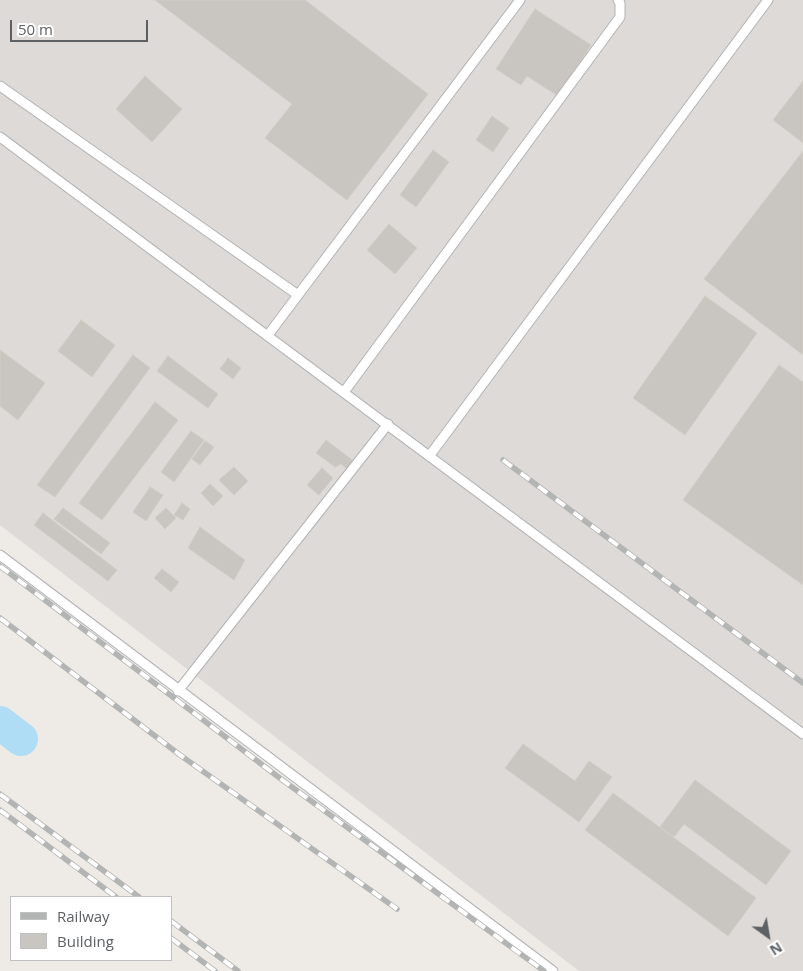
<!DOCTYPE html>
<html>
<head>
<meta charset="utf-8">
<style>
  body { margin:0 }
  #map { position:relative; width:803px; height:971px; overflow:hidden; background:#eeebe6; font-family:"Open Sans",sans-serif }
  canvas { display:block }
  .legend { position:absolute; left:10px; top:896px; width:162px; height:65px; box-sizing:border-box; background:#fff; border:1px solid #bec0c1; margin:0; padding:6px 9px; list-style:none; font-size:15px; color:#5d6164 }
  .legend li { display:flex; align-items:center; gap:10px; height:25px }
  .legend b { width:25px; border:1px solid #bec0c1 }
  .north { position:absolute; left:743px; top:911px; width:50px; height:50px; -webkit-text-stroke:4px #fff; paint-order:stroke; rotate:148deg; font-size:14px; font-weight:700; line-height:20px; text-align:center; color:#5d6164 }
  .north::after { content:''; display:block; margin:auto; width:18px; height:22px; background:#5d6164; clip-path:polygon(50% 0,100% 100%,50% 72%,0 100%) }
  .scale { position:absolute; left:10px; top:20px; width:138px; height:22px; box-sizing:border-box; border:2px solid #5d6164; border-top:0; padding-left:6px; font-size:15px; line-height:18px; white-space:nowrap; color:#5d6164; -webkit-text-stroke:4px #fff; paint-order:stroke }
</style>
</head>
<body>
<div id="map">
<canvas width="803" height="971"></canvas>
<ul class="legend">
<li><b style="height:6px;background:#b3b4b4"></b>Railway</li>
<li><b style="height:14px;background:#c9c6c2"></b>Building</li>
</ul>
<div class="north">N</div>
<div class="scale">50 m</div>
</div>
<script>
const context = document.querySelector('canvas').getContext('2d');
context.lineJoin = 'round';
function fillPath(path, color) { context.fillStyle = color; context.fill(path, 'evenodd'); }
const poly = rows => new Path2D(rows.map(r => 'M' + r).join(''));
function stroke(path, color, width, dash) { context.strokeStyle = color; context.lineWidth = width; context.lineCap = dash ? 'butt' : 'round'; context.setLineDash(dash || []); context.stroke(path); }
fillPath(poly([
  [0,0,803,0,803,971,579,971,0,525]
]), '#dddad8');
stroke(poly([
  [0,723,21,739]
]), '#afddf5', 34);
const building = poly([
  [155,0,305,0,428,94,347,200,265,138,292,104,155,0],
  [535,9,591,45,558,96,527,76,521,85,496,69,535,9],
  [145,76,182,109,152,142,116,109,145,76],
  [803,81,803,143,773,120,803,81],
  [492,116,509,128,493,152,476,140,492,116],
  [433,150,449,162,416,207,400,195,433,150],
  [803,151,803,355,704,279,803,151],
  [389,224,417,248,395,274,367,250,389,224],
  [705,296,757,333,685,435,633,398,705,296],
  [81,320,115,345,92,377,58,351,81,320],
  [0,350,45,383,18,420,0,406,0,350],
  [133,355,150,368,55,497,37,485,133,355],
  [168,356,218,394,208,408,157,371,168,356],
  [228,358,241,368,233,379,220,369,228,358],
  [779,365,803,382,803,585,683,500,779,365],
  [155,402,178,420,102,520,79,503,155,402],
  [191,431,204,440,174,482,161,472,191,431],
  [326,440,356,463,350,471,341,464,335,467,316,453,326,440],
  [205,441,214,447,200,465,192,459,205,441],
  [234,467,248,481,234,495,219,480,234,467],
  [322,468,333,478,319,495,307,485,322,468],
  [210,484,223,496,213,506,201,493,210,484],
  [150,487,163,495,146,521,133,512,150,487],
  [182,503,190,509,183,520,174,515,182,503],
  [63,508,110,543,101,554,54,519,63,508],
  [166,508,176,518,165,529,155,518,166,508],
  [43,513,117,570,108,581,34,525,43,513],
  [200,527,245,560,234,580,188,548,200,527],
  [162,569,179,582,171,592,154,578,162,569],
  [523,744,575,781,589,761,612,777,579,822,505,768,523,744],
  [695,780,791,851,766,885,684,824,674,837,660,827,695,780],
  [613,793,756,898,728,936,585,830,613,793]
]);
fillPath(building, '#c9c6c2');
stroke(building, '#d2cdc5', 1);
const lane = poly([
  [0,86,298,295],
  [0,137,803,734],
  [268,335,520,0],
  [344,392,620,17,620,3,618,0],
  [430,455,768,0],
  [0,555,553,971],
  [178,691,388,424]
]);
stroke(lane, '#b1b3b6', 11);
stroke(lane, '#fff', 9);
const rail = poly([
  [503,460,803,683],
  [0,566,281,779,544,971],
  [0,618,180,755,397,909],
  [0,794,139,897],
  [0,810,116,897],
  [171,921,238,971],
  [171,938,215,971]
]);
stroke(rail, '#b3b4b4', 5.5);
stroke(rail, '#fff', 4, [11]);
</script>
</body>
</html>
